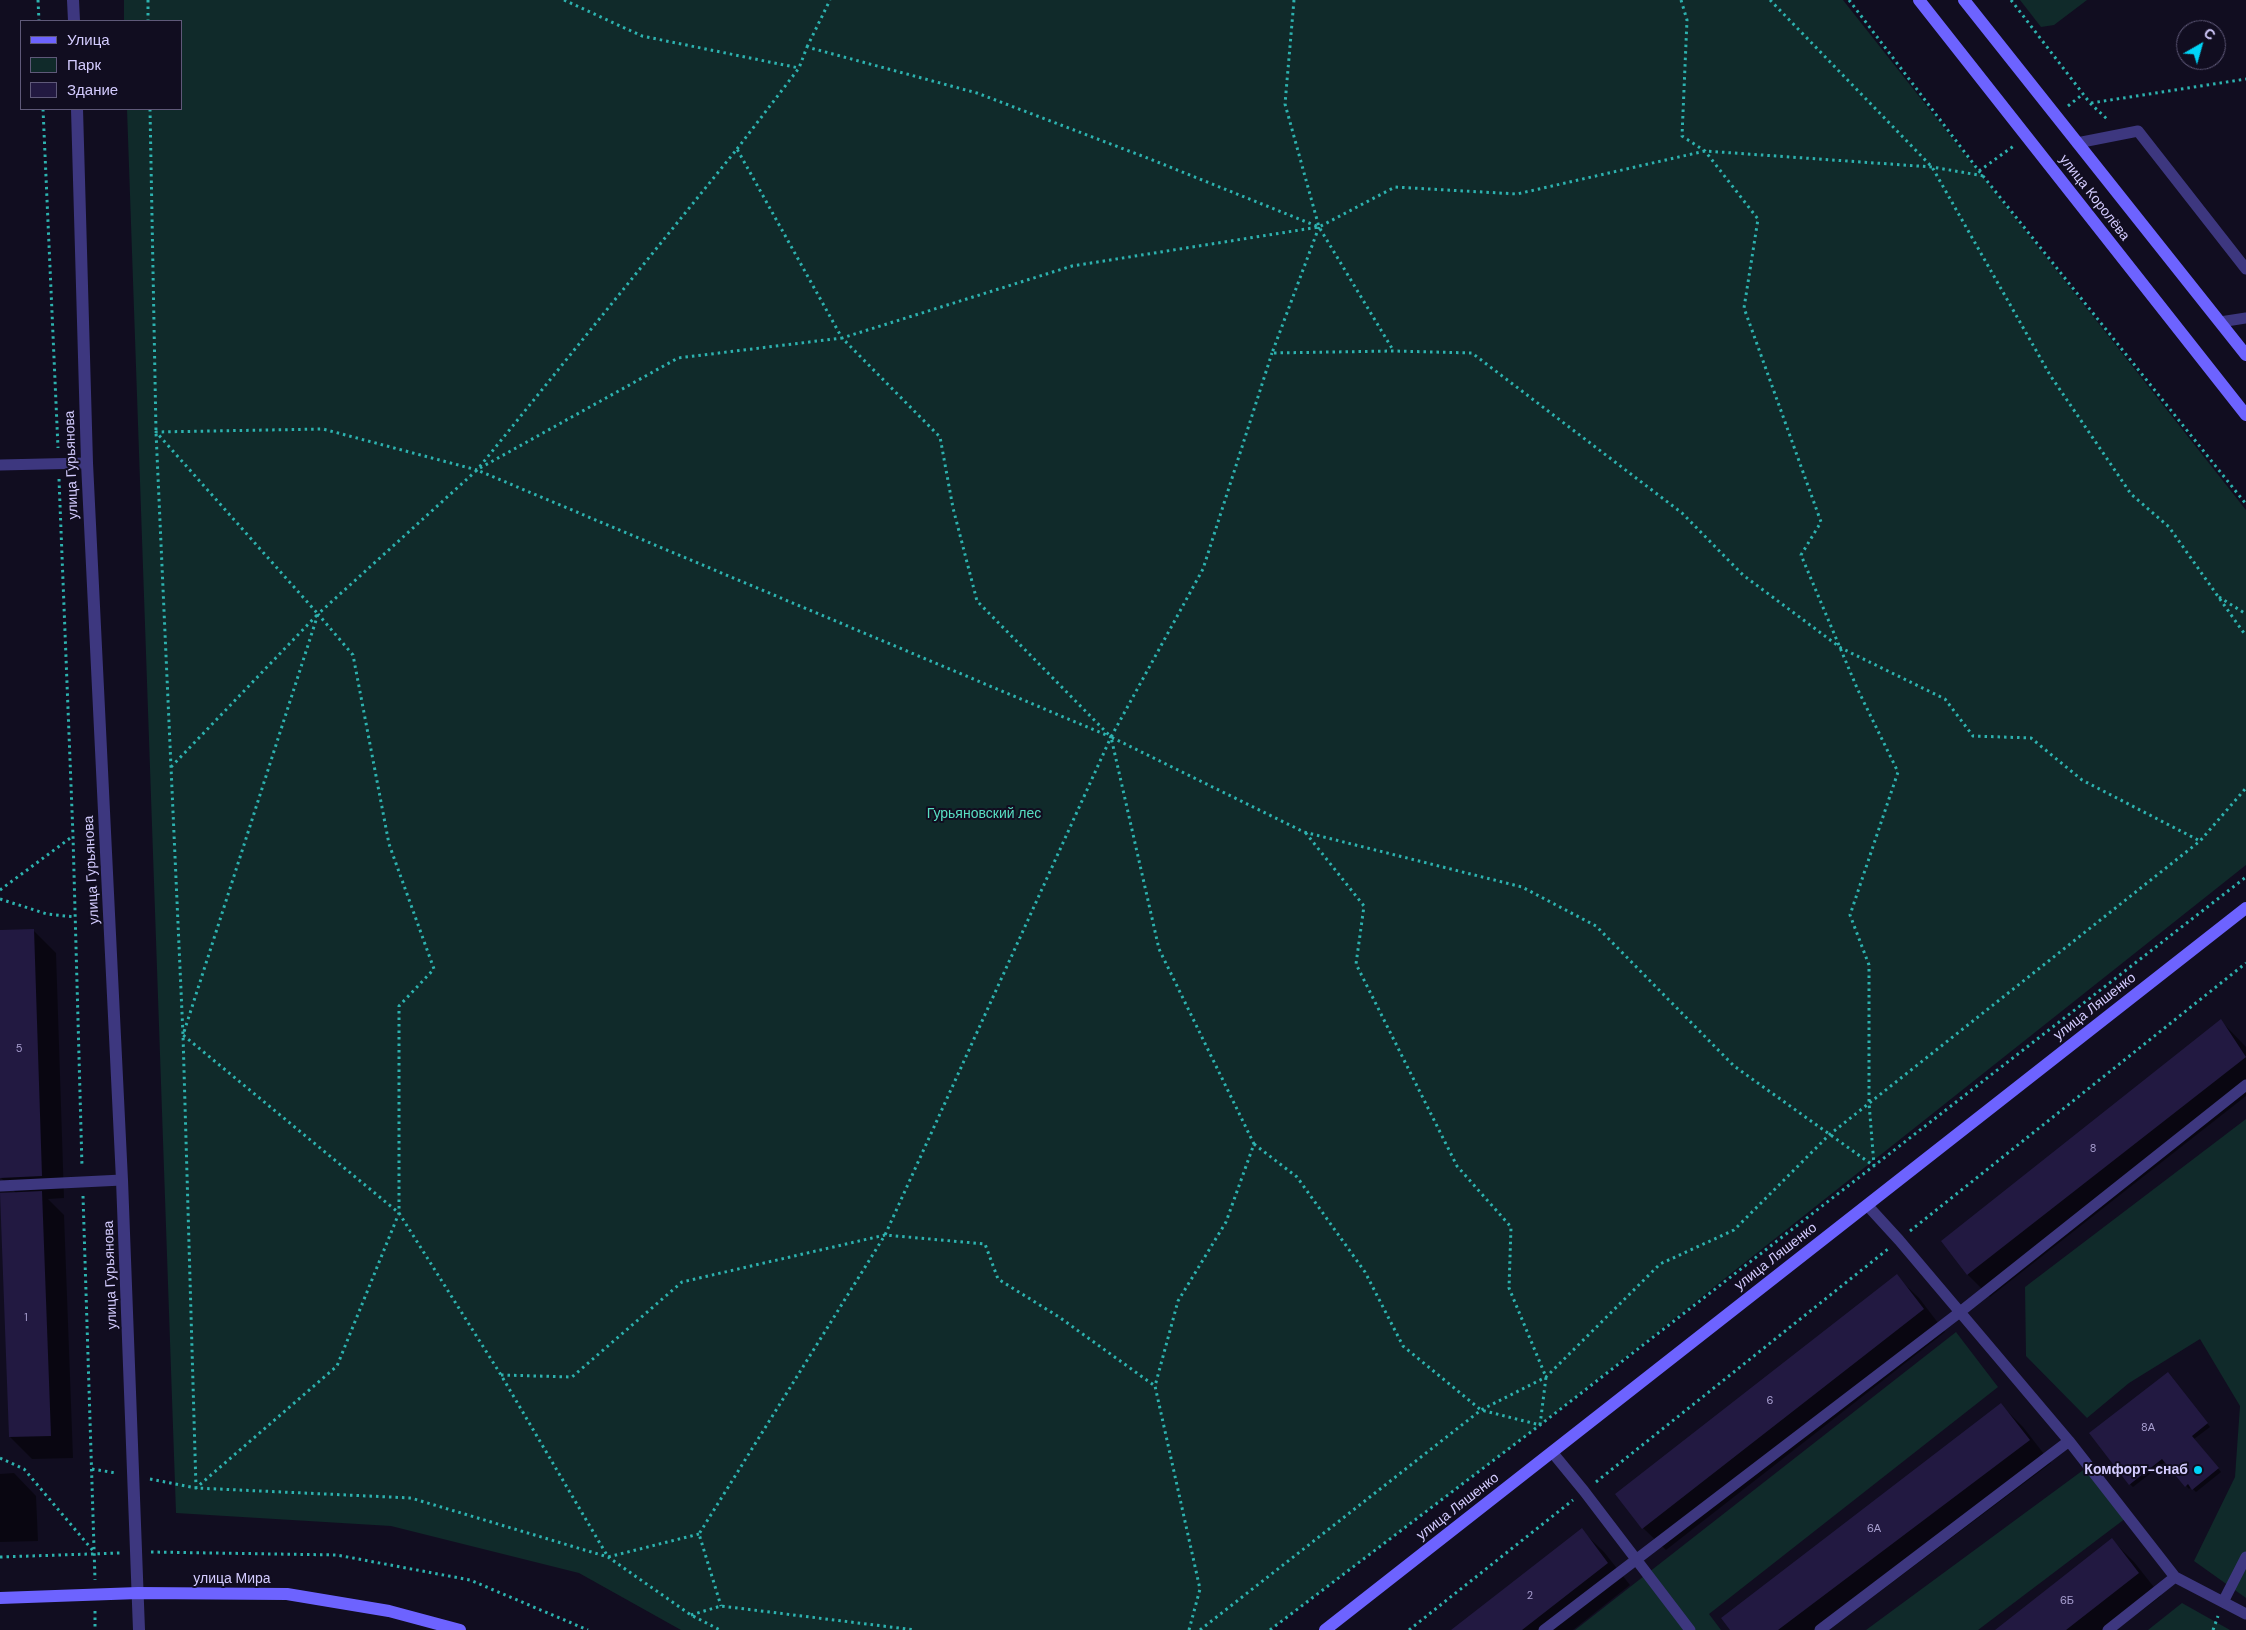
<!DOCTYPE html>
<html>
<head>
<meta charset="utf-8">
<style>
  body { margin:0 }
  #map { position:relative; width:2246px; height:1630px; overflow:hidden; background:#110d20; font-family:"DM Sans",sans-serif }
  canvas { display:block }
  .legend { position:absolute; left:20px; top:20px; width:162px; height:90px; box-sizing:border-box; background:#110d20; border:1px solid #5f5979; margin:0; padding:6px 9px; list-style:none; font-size:15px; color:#d4ccff }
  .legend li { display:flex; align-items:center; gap:10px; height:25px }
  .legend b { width:25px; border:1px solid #5f5979 }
  .north { position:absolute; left:2176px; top:20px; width:50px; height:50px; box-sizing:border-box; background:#110d20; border:1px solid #5f5979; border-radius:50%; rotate:38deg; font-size:14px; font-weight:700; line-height:20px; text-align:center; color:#d4ccff }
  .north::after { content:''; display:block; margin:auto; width:18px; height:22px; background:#00d4f7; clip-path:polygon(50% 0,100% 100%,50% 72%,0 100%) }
</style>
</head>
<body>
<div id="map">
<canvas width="2246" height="1630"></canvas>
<ul class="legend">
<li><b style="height:6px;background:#6d63ff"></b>Улица</li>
<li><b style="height:14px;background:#102a2a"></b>Парк</li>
<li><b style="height:14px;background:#221941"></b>Здание</li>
</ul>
<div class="north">С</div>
</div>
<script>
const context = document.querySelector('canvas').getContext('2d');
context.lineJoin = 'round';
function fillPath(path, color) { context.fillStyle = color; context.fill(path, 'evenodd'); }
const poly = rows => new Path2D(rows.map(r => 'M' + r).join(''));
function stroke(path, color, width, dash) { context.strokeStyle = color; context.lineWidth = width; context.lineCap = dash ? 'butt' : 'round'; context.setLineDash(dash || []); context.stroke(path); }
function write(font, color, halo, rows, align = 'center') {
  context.font = font + ' "DM Sans",sans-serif'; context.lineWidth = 4; context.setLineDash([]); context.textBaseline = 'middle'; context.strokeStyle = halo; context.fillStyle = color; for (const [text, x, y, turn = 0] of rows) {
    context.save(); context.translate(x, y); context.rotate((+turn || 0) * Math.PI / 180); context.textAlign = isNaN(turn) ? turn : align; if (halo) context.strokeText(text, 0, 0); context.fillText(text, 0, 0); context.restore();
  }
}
fillPath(poly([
  [124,0,1843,0,2246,510,2246,865,1540,1425,1270,1630,681,1630,579,1573,391,1526,176,1513,127,109,181,109,181,21,124,21],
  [2020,0,2087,0,2054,25,2041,27],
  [2246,1119,2246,1598,2194,1561,2235,1477,2240,1406,2200,1339,2129,1383,2087,1418,2026,1356,2025,1287],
  [1956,1332,1998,1387,1709,1614,1721,1630,1575,1630],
  [2086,1468,2126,1518,1978,1630,1866,1630],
  [2182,1603,2230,1630,2148,1630]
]), '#102a2a');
fillPath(poly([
  [34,931,56,953,64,1198,48,1199,64,1215,73,1458,32,1459,10,1437,17,1194,1,1178,0,1171,0,932],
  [2221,1021,2246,1047,2246,1096,1990,1297,1968,1275,1942,1241],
  [1896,1276,1919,1298,1945,1332,1666,1550,1643,1528],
  [2171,1377,2210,1427,2194,1439,2221,1472,2196,1492,2191,1487,2189,1489,2165,1462,2133,1487,2130,1484],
  [2001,1405,2023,1427,2051,1463,1829,1630,1731,1630],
  [14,1473,36,1496,38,1541,0,1542,0,1474],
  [1581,1530,1604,1552,1630,1585,1573,1630,1453,1630],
  [2112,1540,2134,1562,2161,1596,2116,1630,1997,1630]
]), '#0007');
fillPath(poly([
  [34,929,42,1176,0,1178,0,930],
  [2221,1019,2246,1057,1967,1275,1941,1241],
  [42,1191,51,1436,9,1437,0,1193],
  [1897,1274,1924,1309,1642,1529,1615,1494],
  [2168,1372,2208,1423,2192,1436,2219,1468,2192,1490,2188,1484,2185,1487,2162,1459,2129,1485,2089,1433],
  [2001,1403,2030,1440,1778,1630,1730,1630,1721,1618],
  [1582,1528,1608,1563,1522,1630,1451,1630],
  [2112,1538,2139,1573,2066,1630,1995,1630]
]), '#221941');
stroke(poly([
  [38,0,39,21],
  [148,0,148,21],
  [564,0,642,36,799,68],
  [1294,0,1285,104,1319,227,1393,350],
  [1681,0,1687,20,1682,136,1705,151,1758,219,1744,308,1821,522,1801,555,1857,688,1898,772,1850,915,1869,965,1869,1103,1874,1165],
  [1770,0,1932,167,2050,375,2131,494,2169,527,2246,636],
  [1849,0,1979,171,2246,504],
  [2011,0,2090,103,2108,120],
  [807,47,830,0],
  [2091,103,2246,79],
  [2068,106,2083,94],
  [43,109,58,448],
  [150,109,156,432,183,1035,196,1488,411,1498,608,1557,691,1615,720,1630],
  [737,149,799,68,807,47,977,93,1150,159,1319,227],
  [1979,171,2015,145],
  [1319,227,1272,353,1393,351,1472,353,1682,513,1743,575,1841,648,1945,699,1973,736,2031,738,2082,780,2200,841],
  [480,468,678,358,842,338,940,437,953,508,977,601,1111,737,1203,569,1272,353],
  [59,479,73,836,82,1167],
  [2219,597,2246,614],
  [171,767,318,614,156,432,323,429,477,470,737,149,842,338,1072,266,1319,227,1395,187,1517,194,1705,151,1932,167,1984,176],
  [0,890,73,836],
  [0,899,47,914,75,917],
  [1254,1144,1297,1177,1365,1272,1403,1346,1481,1410,1540,1425,1546,1377,1509,1288,1511,1227,1457,1166,1356,964,1364,906,1305,832],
  [83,1196,95,1580],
  [1910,1231,2246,963],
  [501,1375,572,1377,682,1282,885,1235,985,1244,998,1279,1059,1317,1155,1386],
  [0,1458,24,1469,95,1553],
  [92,1469,116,1473],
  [150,1479,196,1488,337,1366,399,1213,399,1006,434,969,389,844,353,655,318,614],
  [1596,1482,1888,1249],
  [699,1534,608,1557,501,1375,399,1213,183,1035,318,614,477,470,1111,737,885,1235,699,1534,721,1606],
  [151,1552,337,1555,470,1580,588,1630],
  [0,1557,120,1553],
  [95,1611,95,1630],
  [691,1615,721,1606,915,1630],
  [1189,1630,1200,1589,1155,1386,1178,1301,1226,1222,1254,1144,1159,949,1111,737,1304,832,1522,887,1596,926,1734,1066,1874,1166],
  [1200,1630,1481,1410,1546,1377,1660,1264,1734,1230,1829,1135,2200,841,2246,788],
  [1270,1630,1540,1425,2246,877],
  [1409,1630,1573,1500],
  [2213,1630,2218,1616]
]), '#2db2af', 3, [2.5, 4]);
stroke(poly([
  [2077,143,2138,131,2246,269],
  [2220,322,2246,318],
  [0,465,87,463],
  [0,1186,122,1180],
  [1867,1205,1899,1240,2069,1441,2175,1577,2246,1614],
  [1552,1452,1584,1491,1690,1630],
  [2223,1602,2246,1557],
  [1544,1630,1960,1312,2246,1085],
  [1820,1630,2069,1441],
  [2108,1630,2175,1577]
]), '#3d377f', 11);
stroke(poly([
  [73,0,74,21],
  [77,109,87,463,122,1180,139,1630]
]), '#3d377f', 12);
stroke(poly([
  [1919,0,2246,415],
  [1964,0,2246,355],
  [0,1598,138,1593,287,1594,389,1611,460,1630],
  [1325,1630,2246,908]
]), '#6d63ff', 12);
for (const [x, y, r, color] of [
  [2198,1470,5,"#00d4f7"]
]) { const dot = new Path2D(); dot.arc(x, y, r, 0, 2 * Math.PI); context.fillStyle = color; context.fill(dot); stroke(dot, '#110d20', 2); }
write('11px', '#a89fd0', null, [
  ["5",19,1049],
  ["8",2093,1149],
  ["1",26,1318],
  ["6",1770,1401],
  ["8А",2148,1428],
  ["6А",1874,1529],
  ["2",1530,1596],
  ["6Б",2067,1601]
]);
write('14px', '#d4ccff', '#110d20', [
  ["улица Королёва",2094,198,52],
  ["улица Гурьянова",72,465,-92],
  ["улица Гурьянова",92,870,-93],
  ["улица Ляшенко",2095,1007,-38],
  ["улица Ляшенко",1776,1257,-38],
  ["улица Гурьянова",111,1275,-92],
  ["улица Ляшенко",1458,1507,-38],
  ["улица Мира",232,1579]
]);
write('14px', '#58dfc3', '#110d20', [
  ["Гурьяновский лес",984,814]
]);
write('bold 14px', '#d4ccff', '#110d20', [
  ["Комфорт-снаб",2188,1470]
], 'right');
</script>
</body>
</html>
